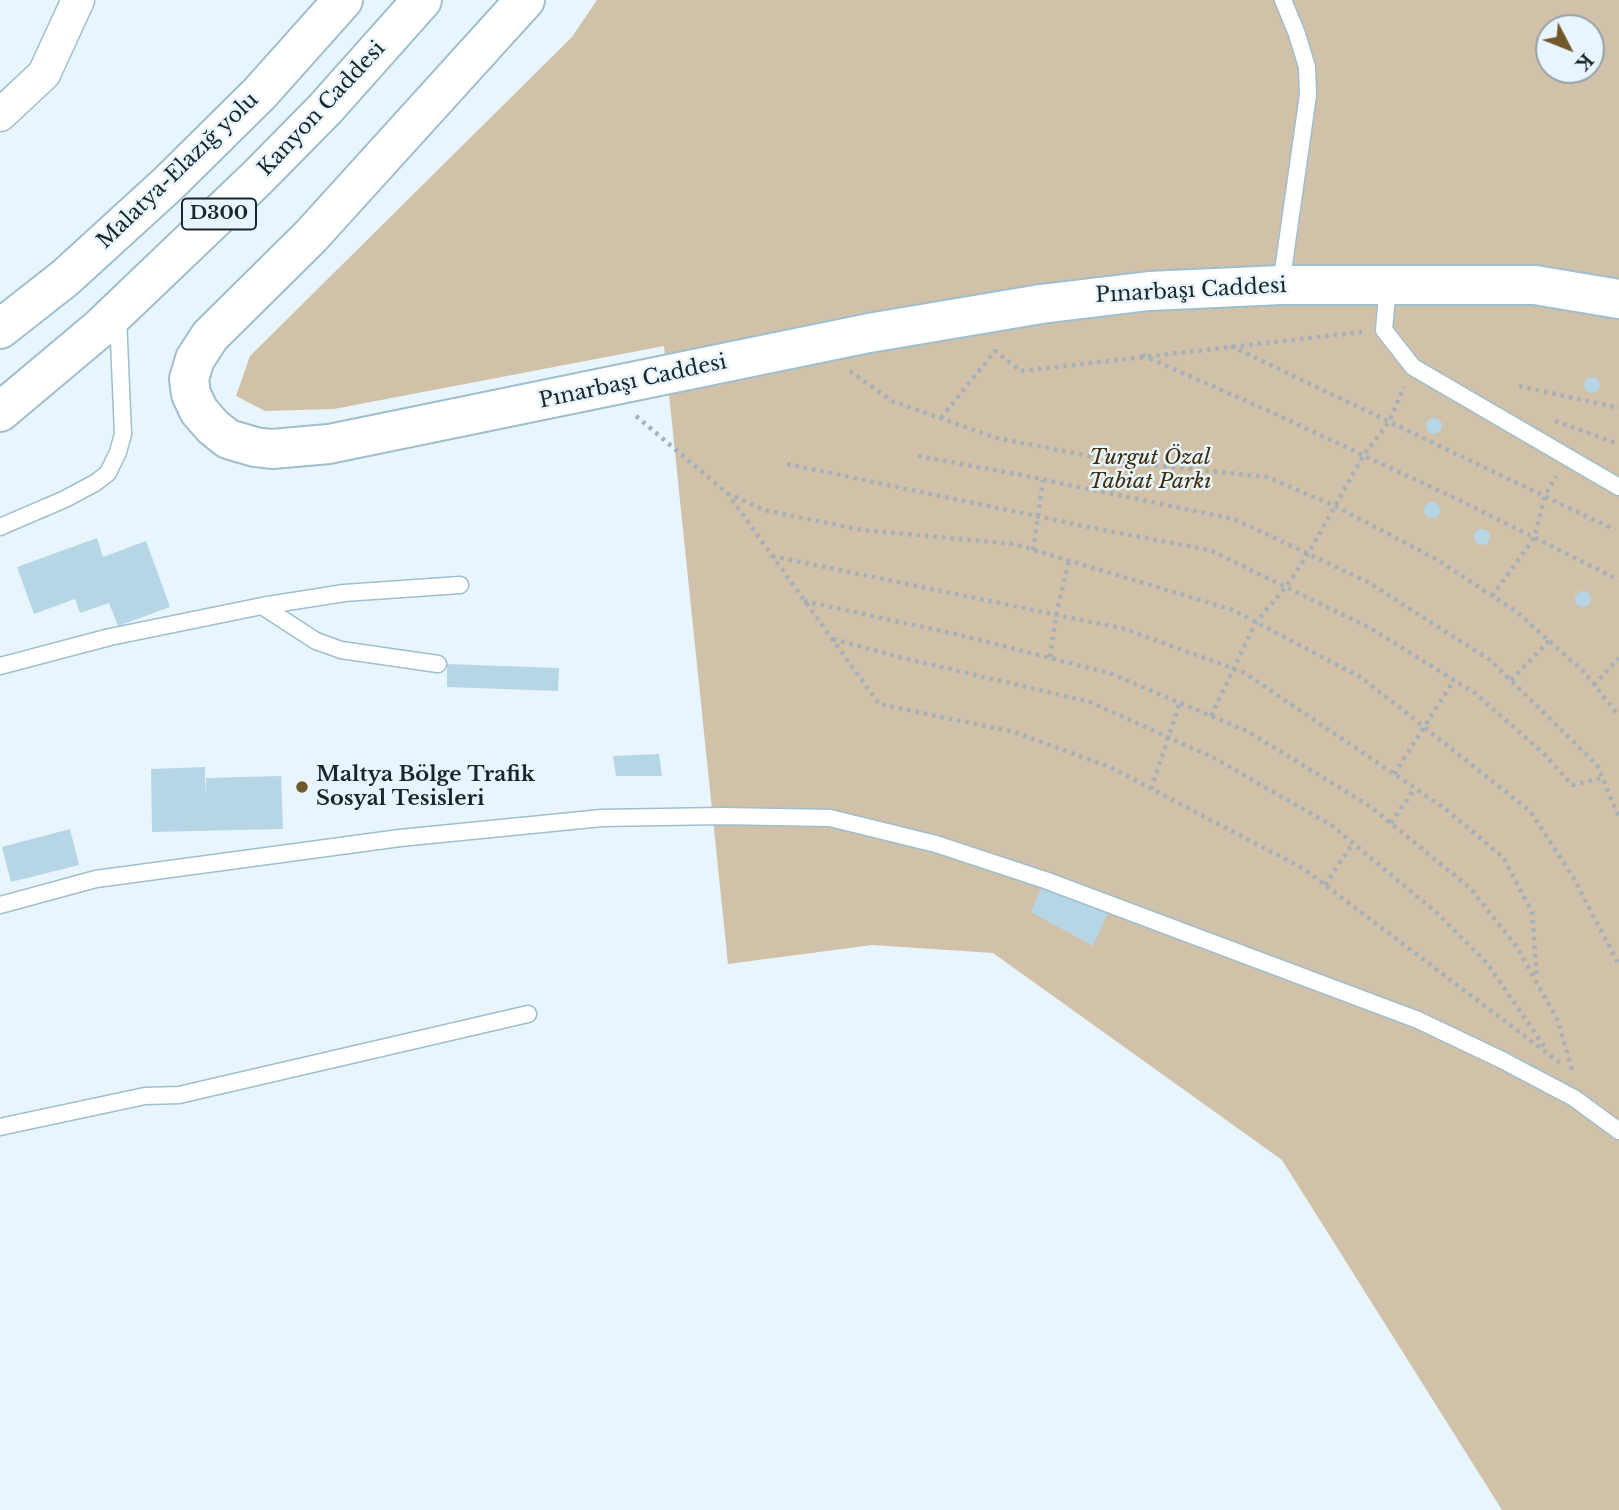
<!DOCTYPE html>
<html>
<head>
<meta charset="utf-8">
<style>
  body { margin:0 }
  #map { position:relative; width:1619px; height:1510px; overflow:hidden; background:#e8f5fc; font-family:"Libre Baskerville",serif }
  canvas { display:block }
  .north { position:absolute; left:1535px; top:14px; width:70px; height:70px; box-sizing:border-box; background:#e8f5fc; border:2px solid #96a2a9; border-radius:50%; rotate:132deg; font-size:19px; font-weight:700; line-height:28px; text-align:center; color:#1a262c }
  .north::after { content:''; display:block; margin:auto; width:24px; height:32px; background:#72572a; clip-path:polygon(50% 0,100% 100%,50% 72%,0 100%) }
</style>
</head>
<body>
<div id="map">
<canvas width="1619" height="1510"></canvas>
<div class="north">K</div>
</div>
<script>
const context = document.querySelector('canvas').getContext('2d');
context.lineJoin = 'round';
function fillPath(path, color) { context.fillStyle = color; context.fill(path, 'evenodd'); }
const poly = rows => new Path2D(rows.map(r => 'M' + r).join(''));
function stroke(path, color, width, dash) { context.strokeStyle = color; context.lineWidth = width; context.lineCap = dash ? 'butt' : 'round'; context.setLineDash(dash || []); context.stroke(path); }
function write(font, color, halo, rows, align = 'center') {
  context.font = font + ' "Libre Baskerville",serif'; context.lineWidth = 5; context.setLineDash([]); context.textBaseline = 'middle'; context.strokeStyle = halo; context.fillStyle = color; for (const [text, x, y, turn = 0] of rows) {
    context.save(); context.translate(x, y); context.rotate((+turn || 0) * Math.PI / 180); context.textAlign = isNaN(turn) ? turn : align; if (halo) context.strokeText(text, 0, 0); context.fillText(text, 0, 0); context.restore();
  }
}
fillPath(poly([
  [597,0,1619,0,1619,1510,1502,1510,1282,1160,993,953,872,945,728,964,664,346,334,409,265,411,236,396,250,356,572,37],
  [1549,28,1591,28,1591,70,1549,70]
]), '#d1c1a8');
fillPath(poly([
  '1584 385a8 8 0 1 1 16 0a8 8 0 1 1-16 0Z',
  '1426 426a8 8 0 1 1 16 0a8 8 0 1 1-16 0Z',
  '1424 510a8 8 0 1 1 16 0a8 8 0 1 1-16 0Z',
  '1474 537a8 8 0 1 1 16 0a8 8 0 1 1-16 0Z',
  [97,538,103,557,146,541,170,607,118,626,109,603,80,613,75,599,34,614,17,567],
  '1575 599a8 8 0 1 1 16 0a8 8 0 1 1-16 0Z',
  [447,664,559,668,558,691,447,687],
  [659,754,662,776,616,776,613,756],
  [205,767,205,797,206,778,281,776,283,829,152,832,151,769],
  [70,829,79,865,11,882,2,847],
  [1047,871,1115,897,1093,946,1031,912]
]), '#b6d6e6');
const service = poly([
  [1281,285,1308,95,1307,67,1297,34,1283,0],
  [1388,285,1384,330,1413,367,1619,487],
  [0,527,65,499,95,483,108,473,118,452,123,434,118,317],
  [262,606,316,641,341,650,438,664],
  [0,666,110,637,262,606,344,593,460,585],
  [0,905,96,879,400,838,602,818,722,816,830,818,936,844,1045,880,1418,1020,1502,1060,1574,1098,1619,1131],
  [0,1127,145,1096,179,1095,528,1014]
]);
const minor = poly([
  [0,115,44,74,78,0]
]);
const tertiary = poly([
  [525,0,311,236,210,336,195,359,189,379,191,394,199,411,213,427,228,439,255,447,272,449,329,444,869,333,1041,304,1149,291,1281,285,1535,285,1619,299]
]);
const trunk = poly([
  [0,329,65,278,169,183,260,93,343,0],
  [0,412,100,328,257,178,325,109,422,0]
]);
stroke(service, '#9fbece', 19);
stroke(minor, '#9fbece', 35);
stroke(tertiary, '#9fbece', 42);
stroke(trunk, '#9fbece', 42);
stroke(poly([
  [1231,346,1615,530],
  [1142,355,1269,411,1463,502,1619,580],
  [850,371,892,401,996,438,1116,461,1267,477,1335,506,1436,559,1517,612,1584,672,1619,716],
  [1519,386,1619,408],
  [636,416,727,493,879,704,1014,732,1110,767,1304,869,1560,1063],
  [941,418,995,351,1021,371,1362,332],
  [1555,421,1619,444],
  [918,456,1021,475,1234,519,1368,582,1490,660,1597,765,1619,817],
  [787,464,1103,530,1210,550,1370,628,1475,693,1543,753,1572,785,1603,778],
  [727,493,764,510,862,530,1014,544,1233,610,1362,678,1530,811,1573,877,1619,965],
  [1033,550,1043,480],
  [772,556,1125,629,1243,672,1443,807,1503,857,1532,912,1537,979],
  [1492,596,1534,538,1545,496,1556,476],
  [804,601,964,636,1109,673,1247,731,1371,807,1471,889,1517,947,1558,1021,1573,1073],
  [833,639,899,657,1090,702,1214,758,1331,825,1436,912,1487,963,1546,1049],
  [1050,657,1056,615,1069,560],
  [1511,680,1549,641],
  [1594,685,1619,658],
  [1211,716,1256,622,1286,587,1308,554,1363,456,1389,422,1404,387],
  [1394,774,1454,680],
  [1151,789,1180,702],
  [1391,823,1415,788],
  [1325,885,1353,843]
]), '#a5b1b8', 4.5, [3.5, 5]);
stroke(service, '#fff', 16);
stroke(minor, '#fff', 32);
stroke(tertiary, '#fff', 38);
stroke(trunk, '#fff', 38);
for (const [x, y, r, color] of [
  [302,787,7,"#72572a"]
]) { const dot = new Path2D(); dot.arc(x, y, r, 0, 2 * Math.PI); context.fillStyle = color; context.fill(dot); stroke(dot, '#e8f5fc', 2.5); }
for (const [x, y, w] of [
  [219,214,74]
]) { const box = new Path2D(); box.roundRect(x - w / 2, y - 15.5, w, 31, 5); context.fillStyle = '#e8f5fc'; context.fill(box); stroke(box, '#1a262c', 2); }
write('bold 19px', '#1a262c', null, [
  ["D300",219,214]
]);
write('21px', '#1a262c', '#e8f5fc', [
  ["Kanyon Caddesi",322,109,-47],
  ["Malatya-Elazığ yolu",178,171,-44],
  ["Pınarbaşı Caddesi",1191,291,-3],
  ["Pınarbaşı Caddesi",633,382,-12]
]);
write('italic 21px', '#412e0a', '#e8f5fc', [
  ["Turgut Özal",1150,458],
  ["Tabiat Parkı",1150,482]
]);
write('bold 21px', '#1a262c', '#e8f5fc', [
  ["Maltya Bölge Trafik",316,775],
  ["Sosyal Tesisleri",316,799]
], 'left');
</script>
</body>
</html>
